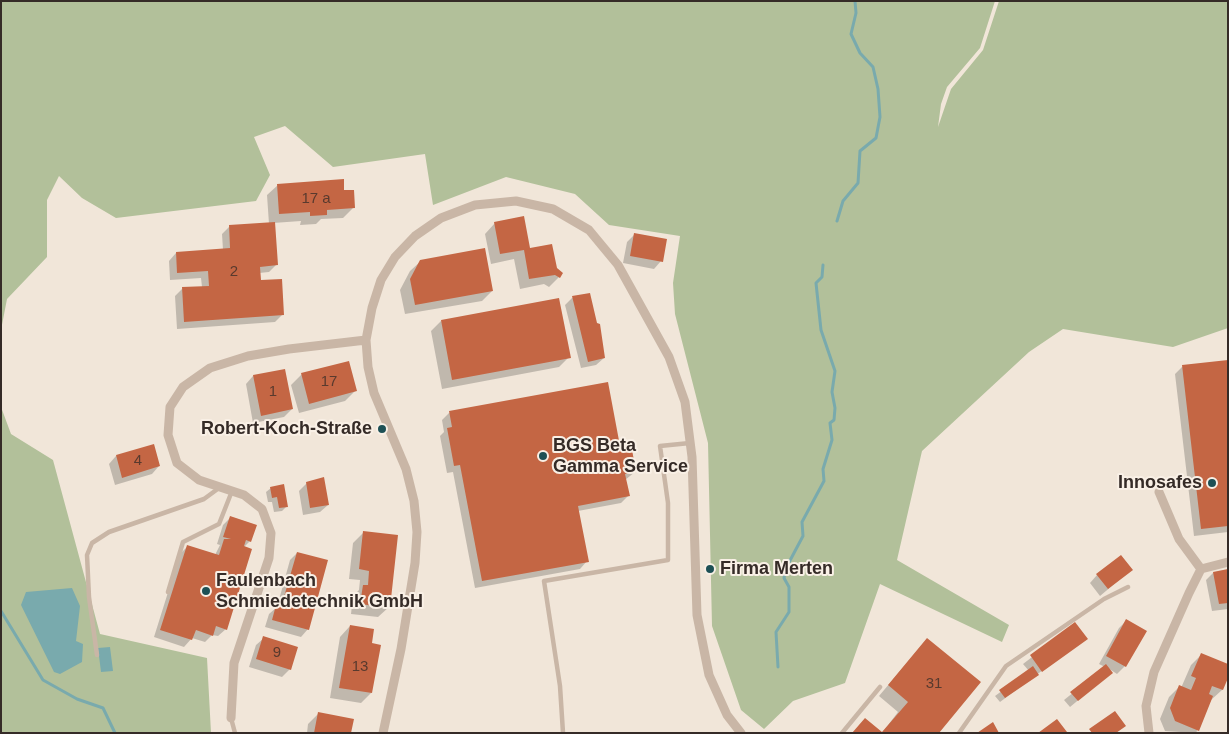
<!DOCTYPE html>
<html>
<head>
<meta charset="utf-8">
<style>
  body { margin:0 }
  #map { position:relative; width:1229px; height:734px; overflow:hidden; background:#f1e6d9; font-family:Arial,sans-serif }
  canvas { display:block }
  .frame { position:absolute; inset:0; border:2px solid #352b27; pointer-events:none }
</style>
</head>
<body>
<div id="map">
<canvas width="1229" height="734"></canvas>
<div class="frame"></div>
</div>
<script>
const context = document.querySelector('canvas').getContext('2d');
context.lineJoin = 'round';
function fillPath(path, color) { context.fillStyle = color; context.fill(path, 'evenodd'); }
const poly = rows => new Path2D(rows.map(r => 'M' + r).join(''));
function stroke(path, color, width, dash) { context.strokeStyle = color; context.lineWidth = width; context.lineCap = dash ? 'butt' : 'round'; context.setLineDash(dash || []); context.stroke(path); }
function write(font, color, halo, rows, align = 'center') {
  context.font = font + ' Arial,sans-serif'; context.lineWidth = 4; context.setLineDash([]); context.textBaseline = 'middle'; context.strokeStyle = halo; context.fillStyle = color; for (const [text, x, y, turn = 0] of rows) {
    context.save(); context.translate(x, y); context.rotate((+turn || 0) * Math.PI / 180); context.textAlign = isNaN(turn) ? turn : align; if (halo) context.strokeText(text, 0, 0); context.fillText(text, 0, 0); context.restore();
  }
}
fillPath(poly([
  [1,1,995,1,980,48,947,87,941,104,938,127,951,89,983,50,999,1,1228,1,1228,328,1173,347,1063,329,1029,352,922,451,897,560,1009,625,1002,642,880,584,845,683,793,701,764,729,741,710,712,626,708,443,675,314,673,283,680,236,609,225,575,194,506,177,433,205,425,154,333,167,285,126,254,137,270,175,256,201,116,218,82,198,59,176,47,200,47,257,7,299,1,330],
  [1,407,11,434,53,460,100,634,207,658,211,733,1,733]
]), '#b2c09a');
fillPath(poly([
  [72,588,80,606,76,641,83,644,82,662,60,674,54,672,21,605,26,592],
  [110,647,113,671,101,672,98,648]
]), '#79aaad');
fillPath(poly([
  [278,185,343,192,353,208,343,218,321,219,316,224,300,225,301,221,273,223,276,265,269,272,259,273,260,282,283,314,275,322,177,329,175,296,182,289,202,287,201,278,170,280,169,261,176,253,223,250,222,234,229,227,269,224,267,195],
  [495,223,529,250,559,277,549,287,544,284,520,289,514,259,491,264,485,234],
  [634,235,661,261,654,269,623,263,627,242],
  [421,261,492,291,482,301,405,314,400,290,410,271],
  [589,294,604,358,596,365,581,368,565,305,572,298],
  [441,321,569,357,559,367,442,389,431,331],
  [1228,361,1228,532,1194,536,1175,374,1182,367],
  [284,370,292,409,284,417,253,423,246,384,253,376],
  [302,374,355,391,345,401,299,413,291,385],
  [449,413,619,448,635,472,625,480,628,496,621,503,578,511,587,561,580,569,475,588,453,472,447,473,440,436,444,432,442,420],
  [153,445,159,466,152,474,115,485,109,464,116,456],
  [307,483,328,505,320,512,303,515,299,491],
  [271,488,287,506,282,511,274,512,272,502,268,502,266,492],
  [230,518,250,541,244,547,226,629,218,636,212,635,205,642,192,638,184,647,154,637,180,554,188,546,215,555,220,545,217,544,223,525],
  [363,533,389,607,378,617,351,614,353,596,359,590,360,580,349,579,353,543],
  [297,553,308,629,301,637,265,627,269,614,277,607,290,560],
  [1131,570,1100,596,1090,583,1097,575],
  [1228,570,1228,609,1212,611,1206,580,1213,573],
  [1126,621,1145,631,1125,666,1117,674,1108,668,1111,673,1070,707,1064,700,1105,667,1099,664,1119,628],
  [1075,624,1086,638,1000,702,995,696,1029,671,1023,664],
  [350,626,370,644,371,693,361,703,330,698,340,637],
  [264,638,290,669,282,677,249,667,256,645],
  [927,639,937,733,882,733,898,712,879,696],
  [1201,655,1228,675,1222,690,1211,700,1196,733,1165,731,1160,719,1169,697,1179,687,1181,688,1191,665],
  [318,714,350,733,307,733,308,724]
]), '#0003');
stroke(poly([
  [837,221,843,201,858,183,860,151,876,138,880,117,878,89,873,67,860,53,851,34,856,13,855,1],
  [1,611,43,680,77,699,103,708,115,733],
  [778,667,776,632,789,612,789,587,784,578,786,568,803,536,802,522,824,481,823,469,832,440,830,423,834,420,835,408,832,392,835,371,821,330,816,283,822,277,823,265]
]), '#79aaad', 3);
fillPath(poly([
  [344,179,344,190,354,190,355,208,327,210,327,215,310,216,310,212,279,214,277,184],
  [524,216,530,248,552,244,557,268,563,273,560,278,555,275,529,279,524,250,500,254,494,222],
  [275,222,278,265,260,267,261,280,282,279,284,315,184,322,182,287,209,286,208,271,177,273,176,252,230,248,229,225],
  [634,233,667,239,663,262,630,256],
  [485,248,493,291,415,305,410,279,420,260],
  [590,293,597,323,600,324,605,358,588,362,572,296],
  [559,298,571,358,452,380,441,320],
  [1228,360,1228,526,1201,529,1182,365],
  [349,361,357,391,309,404,301,373],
  [285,369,293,409,261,416,253,375],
  [608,382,620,446,631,444,636,472,625,474,630,496,578,506,589,562,482,581,460,465,454,466,447,428,452,427,449,411],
  [154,444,160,466,122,478,116,455],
  [324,477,329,505,310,508,306,482],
  [284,484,288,507,279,508,277,497,272,498,270,487],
  [230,516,257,525,251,542,246,540,244,546,252,549,227,630,216,626,213,636,196,630,192,640,160,630,187,545,219,555,224,539,231,539,223,537],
  [363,531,398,535,390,608,360,604,363,585,368,585,369,571,359,569],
  [297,552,328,560,309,630,272,620,276,605,281,607],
  [1121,555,1133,570,1108,589,1096,574],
  [1228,569,1228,603,1219,604,1213,572],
  [1126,619,1147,631,1126,667,1106,656],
  [1075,622,1088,639,1042,672,1030,655],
  [350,625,374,629,372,643,381,645,372,693,339,688],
  [263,636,298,647,291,670,256,659],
  [927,638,981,682,939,733,852,733,865,718,882,732,908,702,888,685],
  [1201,653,1228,664,1228,678,1223,690,1212,686,1209,694,1213,696,1199,731,1175,721,1170,708,1179,685,1191,690,1196,678,1191,676],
  [1106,664,1113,673,1078,701,1070,692],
  [1033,666,1039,675,1005,698,999,690],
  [1115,711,1126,726,1116,733,1092,733,1089,729],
  [318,712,354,719,351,733,314,733],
  [1057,719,1067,732,1038,733],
  [993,722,999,733,977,733]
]), '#c46644');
stroke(poly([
  [168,592,183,542,219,524,232,491],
  [97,655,89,597,87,555,92,543,109,532,204,499,219,488],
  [231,718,235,733],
  [563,733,560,686,544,581,668,560,668,503,660,446,690,443],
  [842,733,880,687],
  [959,733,1006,666,1104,599,1128,587]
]), '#c9b6a6', 4.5);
stroke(poly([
  [1159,492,1179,539,1201,569],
  [231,718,234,663,269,558,271,533,262,509,244,495,199,480,177,463,168,435,170,407,183,387,210,368,248,356,289,349,366,340],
  [383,733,401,649,415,563,417,532,414,501,406,469,374,393,368,367,366,340,372,308,381,280,395,257,415,236,441,218,475,205,516,201,553,209,589,230,618,265,669,357,685,402,692,457,697,615,709,675,727,715,741,733],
  [1149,733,1146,706,1154,672,1189,593,1201,569,1228,562]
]), '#c9b6a6', 9);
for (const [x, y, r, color] of [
  [382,429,5,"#1d5055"],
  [543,456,5,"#1d5055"],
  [1212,483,5,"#1d5055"],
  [710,569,5,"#1d5055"],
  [206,591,5,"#1d5055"]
]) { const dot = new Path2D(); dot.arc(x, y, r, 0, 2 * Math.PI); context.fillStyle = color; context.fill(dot); stroke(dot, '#f9f0e6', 2); }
write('15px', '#593a2e', null, [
  ["17 a",316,199],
  ["2",234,272],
  ["17",329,382],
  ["1",273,392],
  ["4",138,461],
  ["9",277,653],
  ["13",360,667],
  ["31",934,684]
]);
write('bold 18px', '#352b27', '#f9f0e6', [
  ["Robert-Koch-Straße",372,429,"right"],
  ["BGS Beta",553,446],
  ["Gamma Service",553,467],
  ["Innosafes",1202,483,"right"],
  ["Firma Merten",720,569],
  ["Faulenbach",216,581],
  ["Schmiedetechnik GmbH",216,602]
], 'left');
</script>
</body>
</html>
